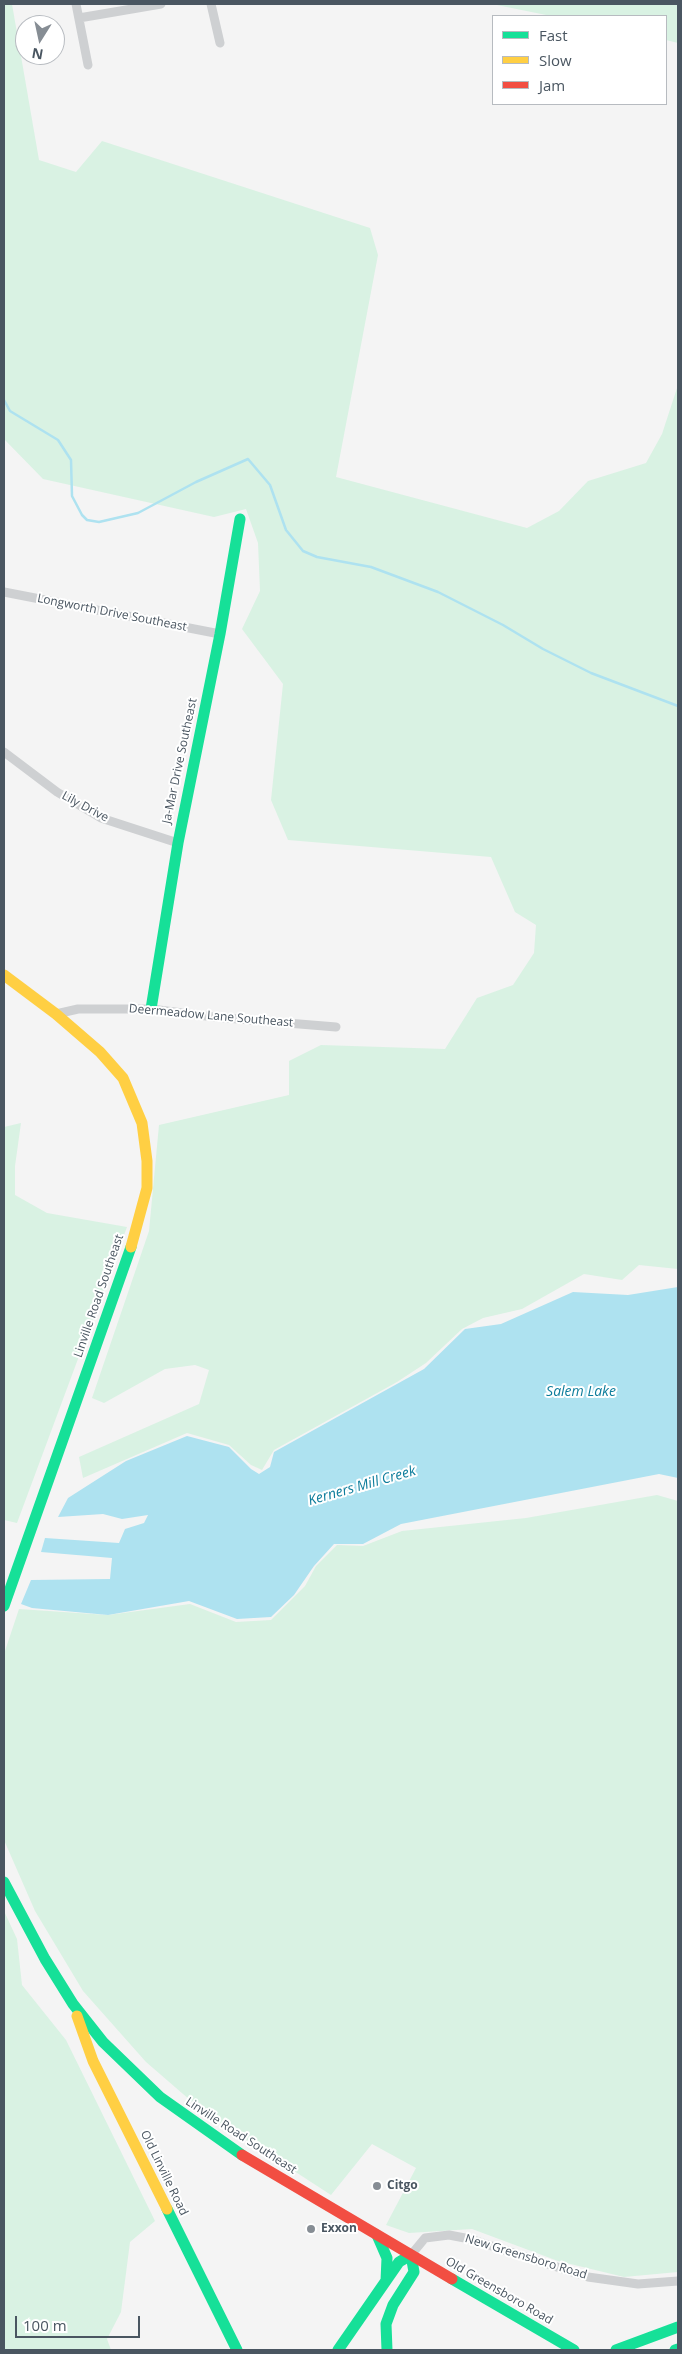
<!DOCTYPE html>
<html>
<head>
<meta charset="utf-8">
<style>
  body { margin:0 }
  #map { position:relative; width:682px; height:2354px; overflow:hidden; background:#f4f4f4; font-family:"Open Sans",sans-serif }
  canvas { display:block }
  .frame { position:absolute; inset:0; border:5px solid #4a5661; pointer-events:none }
  .legend { position:absolute; left:492px; top:15px; width:175px; height:90px; box-sizing:border-box; background:#fff; border:1px solid #b7bbc0; margin:0; padding:6px 9px; list-style:none; font-size:15px; color:#4a5661 }
  .legend li { display:flex; align-items:center; gap:10px; height:25px }
  .legend b { width:25px; border:1px solid #b7bbc0 }
  .north { position:absolute; left:15px; top:15px; width:50px; height:50px; box-sizing:border-box; background:#fff; border:1px solid #b7bbc0; border-radius:50%; rotate:190deg; font-size:14px; font-weight:700; line-height:20px; text-align:center; color:#4a5661 }
  .north::after { content:''; display:block; margin:auto; width:18px; height:22px; background:#868d94; clip-path:polygon(50% 0,100% 100%,50% 72%,0 100%) }
  .scale { position:absolute; left:15px; top:2316px; width:125px; height:22px; box-sizing:border-box; border:2px solid #4a5661; border-top:0; padding-left:6px; font-size:15px; line-height:18px; white-space:nowrap; color:#4a5661; -webkit-text-stroke:4px #fff; paint-order:stroke }
</style>
</head>
<body>
<div id="map">
<canvas width="682" height="2354"></canvas>
<div class="frame"></div>
<ul class="legend">
<li><b style="height:6px;background:#16e098"></b>Fast</li>
<li><b style="height:6px;background:#ffcf43"></b>Slow</li>
<li><b style="height:6px;background:#f24e42"></b>Jam</li>
</ul>
<div class="north">N</div>
<div class="scale">100 m</div>
</div>
<script>
const context = document.querySelector('canvas').getContext('2d');
context.lineJoin = 'round';
function fillPath(path, color) { context.fillStyle = color; context.fill(path, 'evenodd'); }
const poly = rows => new Path2D(rows.map(r => 'M' + r).join(''));
function stroke(path, color, width, dash) { context.strokeStyle = color; context.lineWidth = width; context.lineCap = dash ? 'butt' : 'round'; context.setLineDash(dash || []); context.stroke(path); }
function write(font, color, halo, rows, align = 'center') {
  context.font = font + ' "Open Sans",sans-serif'; context.lineWidth = 4; context.setLineDash([]); context.textBaseline = 'middle'; context.strokeStyle = halo; context.fillStyle = color; for (const [text, x, y, turn = 0] of rows) {
    context.save(); context.translate(x, y); context.rotate((+turn || 0) * Math.PI / 180); context.textAlign = isNaN(turn) ? turn : align; if (halo) context.strokeText(text, 0, 0); context.fillText(text, 0, 0); context.restore();
  }
}
fillPath(poly([
  [4,4,12,4,39,160,76,172,102,141,370,228,378,255,336,477,527,528,559,511,588,481,646,463,662,434,678,385,678,1269,639,1265,622,1280,584,1274,522,1309,483,1318,462,1329,426,1363,397,1382,274,1450,262,1470,251,1465,229,1445,187,1433,83,1478,79,1457,199,1404,209,1370,195,1365,165,1369,104,1403,92,1398,149,1231,159,1125,289,1095,289,1061,321,1045,445,1049,477,998,513,985,534,953,536,925,515,912,491,857,288,840,271,800,283,684,242,629,260,591,258,543,246,509,214,517,43,479,4,439],
  [492,4,678,4,678,43,666,40,666,16,551,16],
  [21,1123,15,1166,15,1195,47,1213,127,1227,17,1523,4,1520,4,1127],
  [657,1495,678,1501,678,2272,624,2277,558,2261,472,2229,409,2233,386,2225,416,2168,372,2144,331,2195,205,2113,146,2062,83,1991,35,1911,4,1840,4,1654,19,1609,108,1615,190,1604,236,1622,271,1620,305,1586,316,1566,337,1545,363,1546,402,1531,526,1518],
  [4,1911,17,1939,22,1985,66,2040,155,2221,130,2242,121,2312,107,2339,111,2350,4,2350]
]), '#d9f2e3');
fillPath(poly([
  [678,1287,678,1478,659,1474,401,1524,363,1544,334,1544,314,1566,294,1595,271,1617,237,1619,189,1601,108,1615,32,1608,21,1604,31,1580,110,1579,112,1558,41,1552,45,1538,119,1543,125,1529,144,1523,148,1515,122,1519,103,1514,58,1517,68,1498,126,1461,187,1436,229,1447,251,1469,259,1474,270,1467,274,1452,424,1369,465,1329,501,1324,573,1292,628,1295]
]), '#aee2f0');
stroke(poly([
  [4,400,10,411,58,440,71,460,72,496,82,515,87,520,99,522,138,513,196,482,248,459,270,485,286,530,303,551,317,557,371,567,438,592,503,625,543,649,591,673,678,706]
]), '#aee2f0', 2.5);
stroke(poly([
  [76,4,88,65],
  [211,4,220,43],
  [79,18,161,4],
  [4,592,220,634],
  [4,752,57,792,101,818,178,843],
  [56,1014,78,1009,151,1009,214,1017,336,1027],
  [411,2255,425,2238,449,2235,470,2239,588,2277,638,2284,678,2281]
]), '#ced0d2', 9);
stroke(poly([
  [151,1009,178,843,220,634,240,519],
  [4,1606,131,1247],
  [4,1882,45,1959,73,2004,103,2042,160,2097,242,2155],
  [167,2209,237,2350],
  [377,2235,387,2258,386,2281],
  [452,2279,574,2350],
  [338,2350,399,2262,411,2255,414,2272,393,2305,386,2324,387,2350],
  [616,2350,678,2327],
  [675,2350,678,2349]
]), '#16e098', 11);
stroke(poly([
  [4,975,56,1014,100,1052,123,1078,142,1123,147,1161,147,1188,131,1247],
  [77,2016,93,2061,167,2209]
]), '#ffcf43', 11);
stroke(poly([
  [242,2155,452,2279]
]), '#f24e42', 11);
for (const [x, y, r, color] of [
  [377,2186,5,"#868d94"],
  [311,2229,5,"#868d94"]
]) { const dot = new Path2D(); dot.arc(x, y, r, 0, 2 * Math.PI); context.fillStyle = color; context.fill(dot); stroke(dot, '#fff', 2); }
write('12px', '#4a5661', '#fff', [
  ["Longworth Drive Southeast",112,613,11],
  ["Ja-Mar Drive Southeast",180,761,-78],
  ["Lily Drive",85,807,28],
  ["Deermeadow Lane Southeast",211,1016,5],
  ["Linville Road Southeast",99,1296,-71],
  ["Linville Road Southeast",241,2136,33],
  ["Old Linville Road",164,2173,64],
  ["New Greensboro Road",526,2257,17],
  ["Old Greensboro Road",499,2291,30]
]);
write('bold 12px', '#4a5661', '#fff', [
  ["Citgo",387,2186],
  ["Exxon",321,2229]
], 'left');
write('italic 14px', '#0c7c9b', '#fff', [
  ["Salem Lake",581,1392],
  ["Kerners Mill Creek",362,1486,-16]
]);
</script>
</body>
</html>
